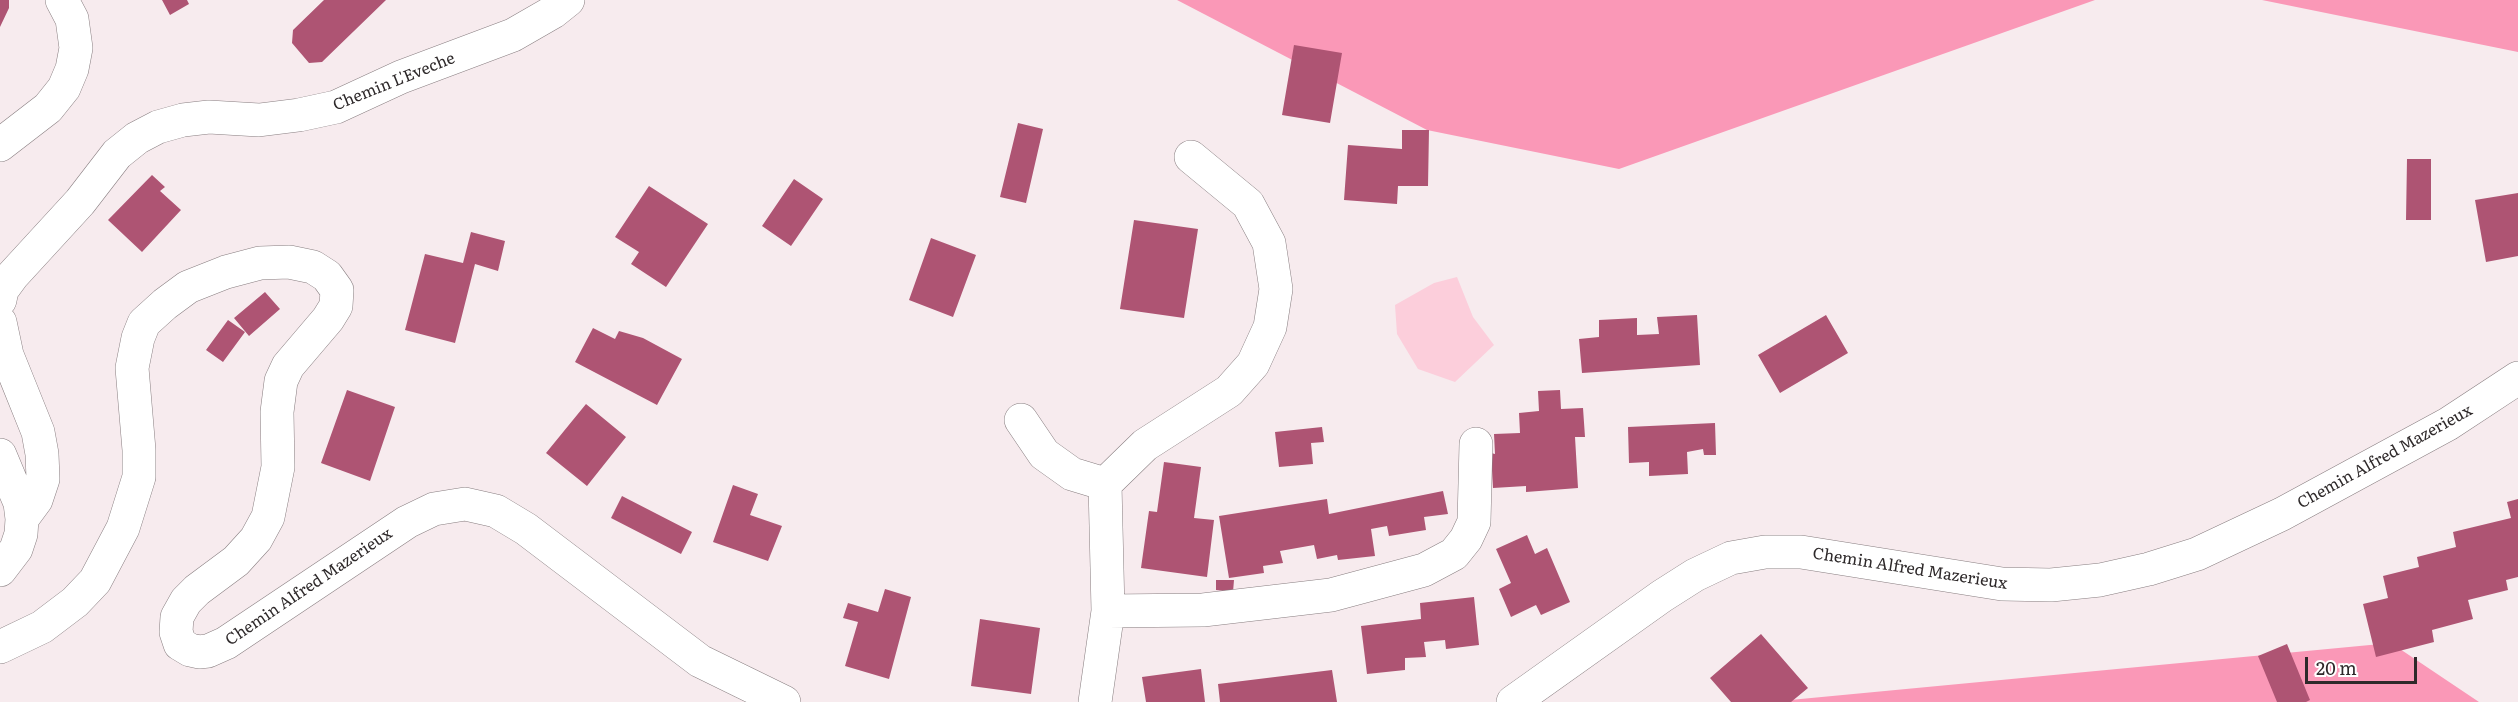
<!DOCTYPE html>
<html>
<head>
<meta charset="utf-8">
<style>
  body { margin:0 }
  #map { position:relative; width:2518px; height:702px; overflow:hidden; background:#f7ebee; font-family:Literata,serif }
  canvas { display:block }
  .scale { position:absolute; left:2305px; top:657px; width:112px; height:27px; box-sizing:border-box; border:3px solid #2e292a; border-top:0; padding-left:8px; font-size:18px; line-height:21px; white-space:nowrap; color:#2e292a; -webkit-text-stroke:4px #fff; paint-order:stroke }
</style>
</head>
<body>
<div id="map">
<canvas width="2518" height="702"></canvas>
<div class="scale">20 m</div>
</div>
<script>
const context = document.querySelector('canvas').getContext('2d');
context.lineJoin = 'round';
function fillPath(path, color) { context.fillStyle = color; context.fill(path, 'evenodd'); }
const poly = rows => new Path2D(rows.map(r => 'M' + r).join(''));
function stroke(path, color, width, dash) { context.strokeStyle = color; context.lineWidth = width; context.lineCap = dash ? 'butt' : 'round'; context.setLineDash(dash || []); context.stroke(path); }
function write(font, color, halo, rows, align = 'center') {
  context.font = font + ' Literata,serif'; context.lineWidth = 6; context.setLineDash([]); context.textBaseline = 'middle'; context.strokeStyle = halo; context.fillStyle = color; for (const [text, x, y, turn = 0] of rows) {
    context.save(); context.translate(x, y); context.rotate((+turn || 0) * Math.PI / 180); context.textAlign = isNaN(turn) ? turn : align; if (halo) context.strokeText(text, 0, 0); context.fillText(text, 0, 0); context.restore();
  }
}
fillPath(poly([
  [1457,277,1473,317,1494,345,1455,382,1418,369,1397,334,1395,305,1434,283]
]), '#fccedb');
fillPath(poly([
  [1177,0,2095,0,1619,169,1427,130],
  [2262,0,2518,0,2518,52],
  [2391,643,2479,702,1769,702]
]), '#fa98b7');
fillPath(poly([
  [0,0,9,0,9,8,0,27],
  [162,0,187,0,189,4,170,15],
  [324,0,386,0,322,62,309,63,292,43,293,30],
  [1294,45,1342,53,1330,123,1282,115],
  [1018,123,1043,129,1026,203,1000,197],
  [1402,130,1429,130,1428,186,1398,186,1397,204,1344,200,1348,145,1402,149],
  [2407,159,2431,159,2431,220,2406,220],
  [152,175,165,187,160,191,181,210,142,252,108,220],
  [794,179,823,199,791,246,762,226],
  [649,186,708,224,666,287,631,264,639,252,615,237],
  [2518,193,2518,256,2486,262,2475,200],
  [1134,220,1198,229,1184,318,1120,309],
  [471,232,505,241,498,271,475,264,455,343,405,330,425,254,463,263],
  [931,238,976,255,953,317,909,300],
  [265,292,280,309,249,336,234,318],
  [1697,315,1700,365,1582,373,1579,339,1599,337,1599,320,1637,318,1637,335,1659,334,1657,317],
  [1826,315,1848,353,1780,393,1758,355],
  [228,320,245,332,223,362,206,350],
  [593,328,615,339,619,331,643,338,682,359,657,405,575,362],
  [347,390,395,407,370,481,321,463],
  [1560,390,1561,409,1583,408,1585,437,1575,437,1578,488,1526,492,1526,486,1493,488,1491,453,1495,454,1494,434,1520,433,1519,413,1539,411,1538,391],
  [586,404,626,437,587,486,546,453],
  [1715,423,1716,455,1704,455,1703,449,1687,452,1688,474,1649,476,1649,462,1629,463,1628,427],
  [1322,427,1324,442,1311,443,1313,464,1279,467,1275,432],
  [1164,462,1201,467,1194,518,1214,520,1207,577,1141,568,1149,511,1157,512],
  [733,485,758,494,750,515,782,526,768,561,713,542],
  [1443,491,1448,514,1424,517,1426,530,1389,536,1387,526,1371,529,1375,556,1338,560,1337,555,1317,559,1314,545,1280,551,1283,563,1263,566,1264,573,1229,578,1219,516,1327,499,1329,514],
  [622,496,692,532,681,554,611,518],
  [2518,499,2518,577,2506,580,2508,590,2468,600,2473,619,2432,630,2434,642,2376,657,2363,604,2388,598,2383,576,2419,567,2417,557,2456,547,2453,532,2511,518,2507,502],
  [1527,535,1535,554,1547,548,1570,602,1541,615,1536,605,1511,617,1499,589,1511,583,1496,549],
  [1216,580,1234,580,1233,592,1216,590],
  [885,589,911,597,889,679,845,666,858,622,843,618,848,603,878,612],
  [1474,597,1479,645,1446,649,1445,640,1424,642,1426,657,1405,658,1405,670,1367,674,1361,626,1421,619,1420,603],
  [980,619,1040,628,1031,694,971,686],
  [1761,634,1808,688,1791,702,1731,702,1710,678],
  [2287,644,2310,700,2306,702,2277,702,2258,656],
  [1201,669,1205,702,1146,702,1142,677],
  [1332,670,1337,702,1220,702,1218,684]
]), '#ae5473');
const minor = poly([
  [0,145,48,108,64,88,72,69,76,48,72,19,62,0],
  [0,300,2,290,13,275,80,202,117,154,137,138,158,127,183,120,209,117,259,120,299,115,336,107,401,77,513,35,553,12,568,0],
  [0,322,7,355,38,432,42,454,43,479,36,500,22,519],
  [1021,420,1044,454,1072,474,1105,484,1145,445,1229,391,1253,364,1270,327,1276,289,1269,243,1248,204,1191,157],
  [0,455,20,503,22,519,21,534,16,549,0,570],
  [1108,611,1203,610,1331,595,1424,570,1454,554,1466,539,1474,522,1476,444],
  [0,647,42,627,75,602,95,581,123,528,139,477,139,450,132,368,138,338,144,323,165,304,188,287,226,272,260,263,289,262,313,267,327,276,337,290,336,306,328,319,288,366,281,381,277,412,278,467,268,517,256,539,236,561,197,590,186,601,177,617,176,632,180,644,190,650,199,652,208,651,226,643,407,522,434,509,465,504,496,511,526,529,700,661,784,702],
  [1095,702,1108,611,1105,484],
  [1513,702,1662,596,1695,575,1731,558,1765,552,1801,552,2002,584,2051,585,2100,580,2149,569,2197,554,2282,514,2448,424,2518,378]
]);
stroke(minor, '#887e80', 34);
stroke(minor, '#fff', 33);
write('16px', '#2e292a', '#fff', [
  ["Chemin L'Eveche",394,82,-22],
  ["Chemin Alfred Mazerieux",2385,457,-29],
  ["Chemin Alfred Mazerieux",1910,569,9],
  ["Chemin Alfred Mazerieux",309,587,-34]
]);
</script>
</body>
</html>
